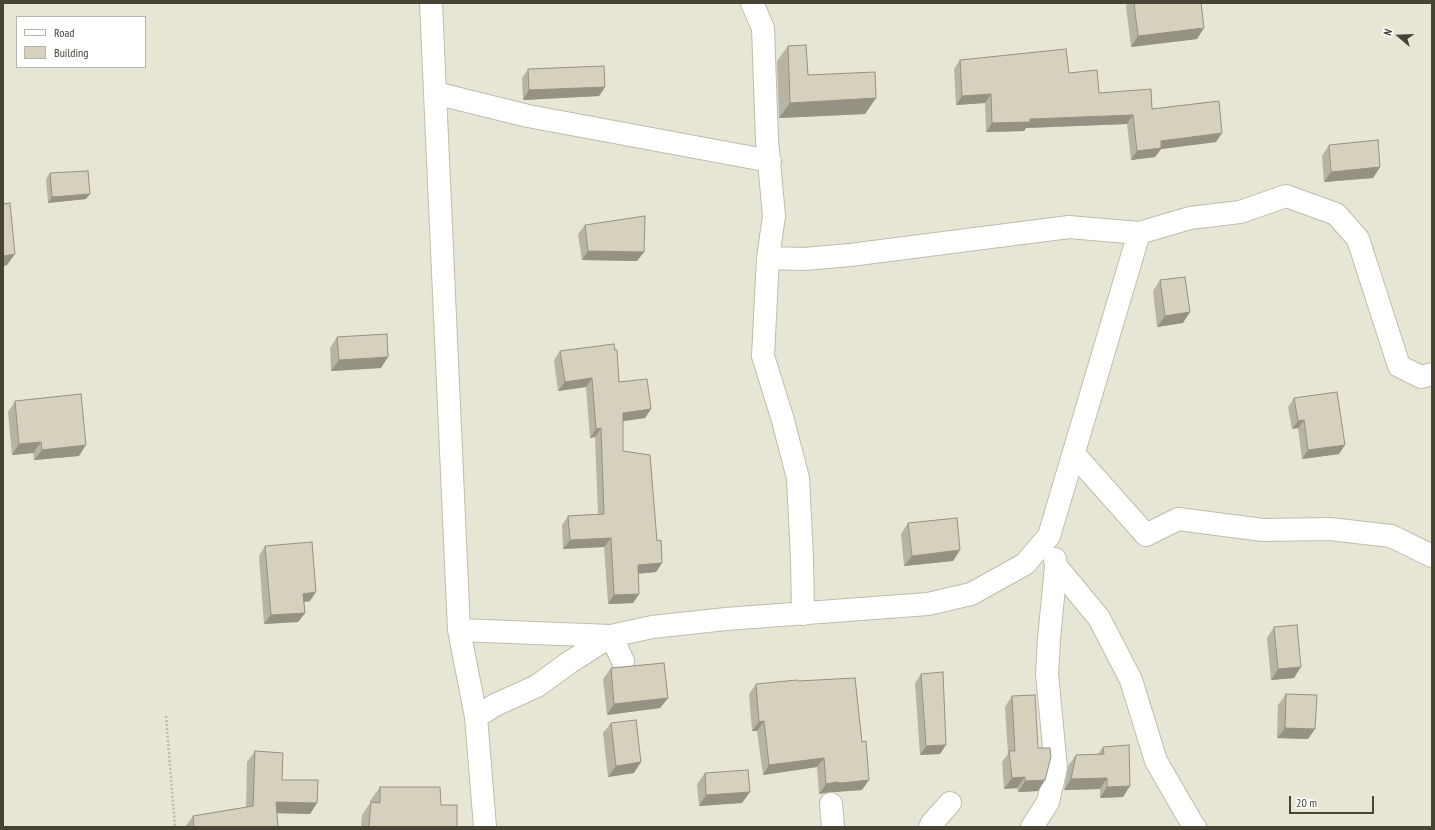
<!DOCTYPE html>
<html>
<head>
<meta charset="utf-8">
<style>
  body { margin:0 }
  #map { position:relative; width:1435px; height:830px; overflow:hidden; background:#f4f3e7; font-family:"PT Sans Narrow",sans-serif }
  canvas { display:block }
  .frame { position:absolute; inset:0; border:4px solid #474436; pointer-events:none }
  .legend { position:absolute; left:16px; top:16px; width:130px; height:52px; box-sizing:border-box; background:#fff; border:1px solid #b5b4af; margin:0; padding:5px 7px; list-style:none; font-size:12px; color:#474436 }
  .legend li { display:flex; align-items:center; gap:8px; height:20px }
  .legend b { width:20px; border:1px solid #b5b4af }
  .north { position:absolute; left:1379px; top:16px; width:40px; height:40px; -webkit-text-stroke:3px #fff; paint-order:stroke; rotate:289deg; font-size:11px; font-weight:700; line-height:16px; text-align:center; color:#474436 }
  .north::after { content:''; display:block; margin:auto; width:14px; height:18px; background:#474436; clip-path:polygon(50% 0,100% 100%,50% 72%,0 100%) }
  .scale { position:absolute; left:1289px; top:796px; width:85px; height:18px; box-sizing:border-box; border:2px solid #474436; border-top:0; padding-left:5px; font-size:12px; line-height:14px; white-space:nowrap; color:#474436; -webkit-text-stroke:3px #fff; paint-order:stroke }
</style>
</head>
<body>
<div id="map">
<canvas width="1435" height="830"></canvas>
<div class="frame"></div>
<ul class="legend">
<li><b style="height:5px;background:#fff"></b>Road</li>
<li><b style="height:11px;background:#d5d1bd"></b>Building</li>
</ul>
<div class="north">N</div>
<div class="scale">20 m</div>
</div>
<script>
const context = document.querySelector('canvas').getContext('2d');
context.lineJoin = 'round';
function fillPath(path, color) { context.fillStyle = color; context.fill(path, 'evenodd'); }
const poly = rows => new Path2D(rows.map(r => 'M' + r).join(''));
function stroke(path, color, width, dash) { context.strokeStyle = color; context.lineWidth = width; context.lineCap = dash ? 'butt' : 'round'; context.setLineDash(dash || []); context.stroke(path); }
fillPath(poly([
  [3,3,1432,3,1432,827,3,827],
  [17,17,145,17,145,67,17,67]
]), '#e7e6d5');
const street = poly([
  [431,3,459,630,476,717,485,827],
  [752,3,763,28,767,140,774,216,768,258,763,356,782,417,798,478,802,559,803,614],
  [435,93,528,116,770,161],
  [768,258,804,259,850,255,1069,227,1139,233,1190,218,1240,212,1286,196,1336,214,1358,239,1399,366,1421,377,1432,374],
  [1074,454,1146,535,1178,519,1263,530,1330,529,1391,536,1432,556],
  [1056,566,1099,618,1131,680,1156,761,1193,825,1195,827],
  [459,630,611,636,623,661],
  [476,717,495,705,537,686,570,662,611,636,652,627,726,619,928,604,971,594,1025,564,1049,536,1139,233],
  [831,804,833,827],
  [930,827,932,823,950,803],
  [1032,827,1048,802,1056,768,1047,674,1049,639,1056,566,1055,559]
]);
stroke(street, '#bfbcaa', 24);
stroke(poly([
  [166,716,175,827]
]), '#c1bc9b', 2.5, [2, 2]);
stroke(street, '#fff', 22);
fillPath(poly([
  [1128,3,1201,3,1197,39,1131,47,1126,6],
  [788,46,808,75,876,98,865,114,779,118,777,61],
  [960,60,1069,73,1099,93,1152,109,1222,133,1216,142,1161,149,1155,157,1131,160,1127,124,1026,128,1024,131,986,132,985,103,956,105,954,69],
  [528,69,605,87,599,96,523,100,522,78],
  [1329,145,1380,167,1373,178,1324,182,1322,156],
  [50,173,86,199,48,203,46,179],
  [585,225,644,252,637,261,582,260,578,234],
  [1160,280,1183,323,1157,327,1153,291],
  [337,337,381,368,331,371,330,348],
  [560,351,619,382,651,409,645,418,623,421,623,451,657,541,662,563,656,572,638,574,639,594,633,603,608,604,604,547,563,549,562,525,568,516,598,514,595,437,590,438,586,387,558,391,554,360],
  [1294,398,1339,454,1302,459,1298,428,1292,429,1288,407],
  [15,401,79,456,34,460,33,453,12,455,8,412],
  [908,523,960,550,953,561,904,566,901,534],
  [265,546,310,601,304,602,305,613,298,622,264,624,259,556],
  [1274,627,1294,678,1271,680,1267,638],
  [611,668,668,698,660,708,607,715,603,679],
  [921,674,940,754,920,755,915,683],
  [798,681,862,790,835,792,830,792,819,794,817,767,763,775,757,731,752,731,749,694,756,684],
  [1286,694,1308,739,1277,738,1278,705],
  [1012,696,1038,748,1045,780,1038,791,1018,792,1017,788,1004,789,1002,762,1008,754,1005,707],
  [611,723,634,773,608,777,603,733],
  [1103,747,1123,797,1100,798,1100,789,1064,790,1068,766,1076,755,1098,754],
  [255,751,282,780,317,803,310,814,277,813,278,827,185,827,193,816,246,807,247,762],
  [705,773,742,803,699,806,697,784],
  [380,787,441,805,457,827,361,827,362,815,370,803,370,801]
]), '#b7b4a3');
fillPath(poly([
  [1204,28,1197,39,1131,47,1138,36],
  [605,87,599,96,523,100,529,90],
  [991,94,985,103,956,105,962,96],
  [876,98,865,114,779,118,790,103],
  [1133,115,1127,124,1026,128,1024,131,986,132,992,123,1030,119],
  [1222,133,1216,142,1161,149,1155,157,1131,160,1137,151,1161,141],
  [1380,167,1373,178,1324,182,1331,172],
  [90,194,86,199,48,203,52,197],
  [588,251,644,252,637,261,582,260],
  [15,254,7,265,3,266,3,256],
  [1190,312,1183,323,1157,327,1165,316],
  [388,357,381,368,331,371,339,360],
  [592,378,586,387,558,391,565,382],
  [651,409,645,418,617,422,623,413],
  [1304,420,1298,428,1292,429,1298,421],
  [601,428,595,437,590,438,596,429],
  [41,442,33,453,12,455,19,444],
  [86,445,79,456,34,460,42,450],
  [1345,445,1339,454,1302,459,1308,450],
  [611,538,604,547,563,549,570,540],
  [960,550,953,561,904,566,912,556],
  [662,563,656,572,631,574,638,565],
  [316,592,310,601,297,603,303,594],
  [639,594,633,603,608,604,614,595],
  [305,613,298,622,264,624,271,615],
  [1301,667,1294,678,1271,680,1278,669],
  [668,698,660,708,607,715,614,704],
  [764,721,757,731,752,731,759,722],
  [1285,728,1315,729,1308,739,1277,738],
  [946,745,940,754,920,755,926,746],
  [824,758,817,767,763,775,769,765],
  [641,762,634,773,608,777,616,766],
  [1025,777,1017,788,1004,789,1012,778],
  [1107,778,1100,789,1064,790,1071,779],
  [869,780,862,790,835,792,830,792,819,794,826,784,836,782],
  [1045,780,1038,791,1018,792,1025,781],
  [1130,786,1123,797,1100,798,1107,787],
  [750,792,742,803,699,806,706,795],
  [276,802,317,803,310,814,269,813]
]), '#959284');
const building = poly([
  [1134,3,1201,3,1204,28,1138,36,1134,3],
  [806,45,808,75,875,72,876,98,790,103,788,46,806,45],
  [1066,49,1069,73,1097,70,1099,93,1151,89,1152,109,1219,101,1222,133,1161,141,1161,148,1137,151,1133,115,1030,119,1030,122,992,123,991,94,962,96,960,60,1066,49],
  [604,66,605,87,529,90,528,69,604,66],
  [1378,140,1380,167,1331,172,1329,145,1378,140],
  [88,171,90,194,52,197,50,173,88,171],
  [10,203,15,254,3,256,3,204,10,203],
  [645,216,644,252,588,251,585,225,645,216],
  [1185,277,1190,312,1165,316,1160,280,1185,277],
  [387,334,388,357,339,360,337,337,387,334],
  [614,344,615,350,617,350,619,382,647,379,651,409,623,413,623,451,650,455,657,541,661,540,662,563,638,565,639,594,614,595,611,538,570,540,568,516,604,514,601,428,596,429,592,378,565,382,560,351,614,344],
  [1337,392,1345,445,1308,450,1304,420,1298,421,1294,398,1337,392],
  [81,394,86,445,42,450,41,442,19,444,15,401,81,394],
  [957,518,960,550,912,556,908,523,957,518],
  [312,542,316,592,303,594,305,613,271,615,265,546,312,542],
  [1297,625,1301,667,1278,669,1274,627,1297,625],
  [664,663,668,698,614,704,611,668,664,663],
  [943,672,946,745,926,746,921,674,943,672],
  [855,678,862,742,866,741,869,780,842,783,836,782,826,784,824,758,769,765,764,721,759,722,756,684,797,680,798,681,855,678],
  [1286,694,1317,695,1315,729,1285,728,1286,694],
  [1035,695,1038,748,1050,748,1051,757,1045,780,1025,781,1025,777,1012,778,1009,751,1015,751,1012,696,1035,695],
  [636,720,641,762,616,766,611,723,636,720],
  [1129,745,1130,786,1107,787,1107,778,1071,779,1076,755,1104,754,1103,747,1129,745],
  [255,751,283,753,282,780,318,780,317,803,276,802,278,827,194,827,193,816,253,806,255,751],
  [748,770,750,792,706,795,705,773,748,770],
  [380,787,440,787,441,805,457,805,457,827,369,827,371,802,380,803,380,787]
]);
fillPath(building, '#d5d1bd');
stroke(building, '#959284', 1);
</script>
</body>
</html>
